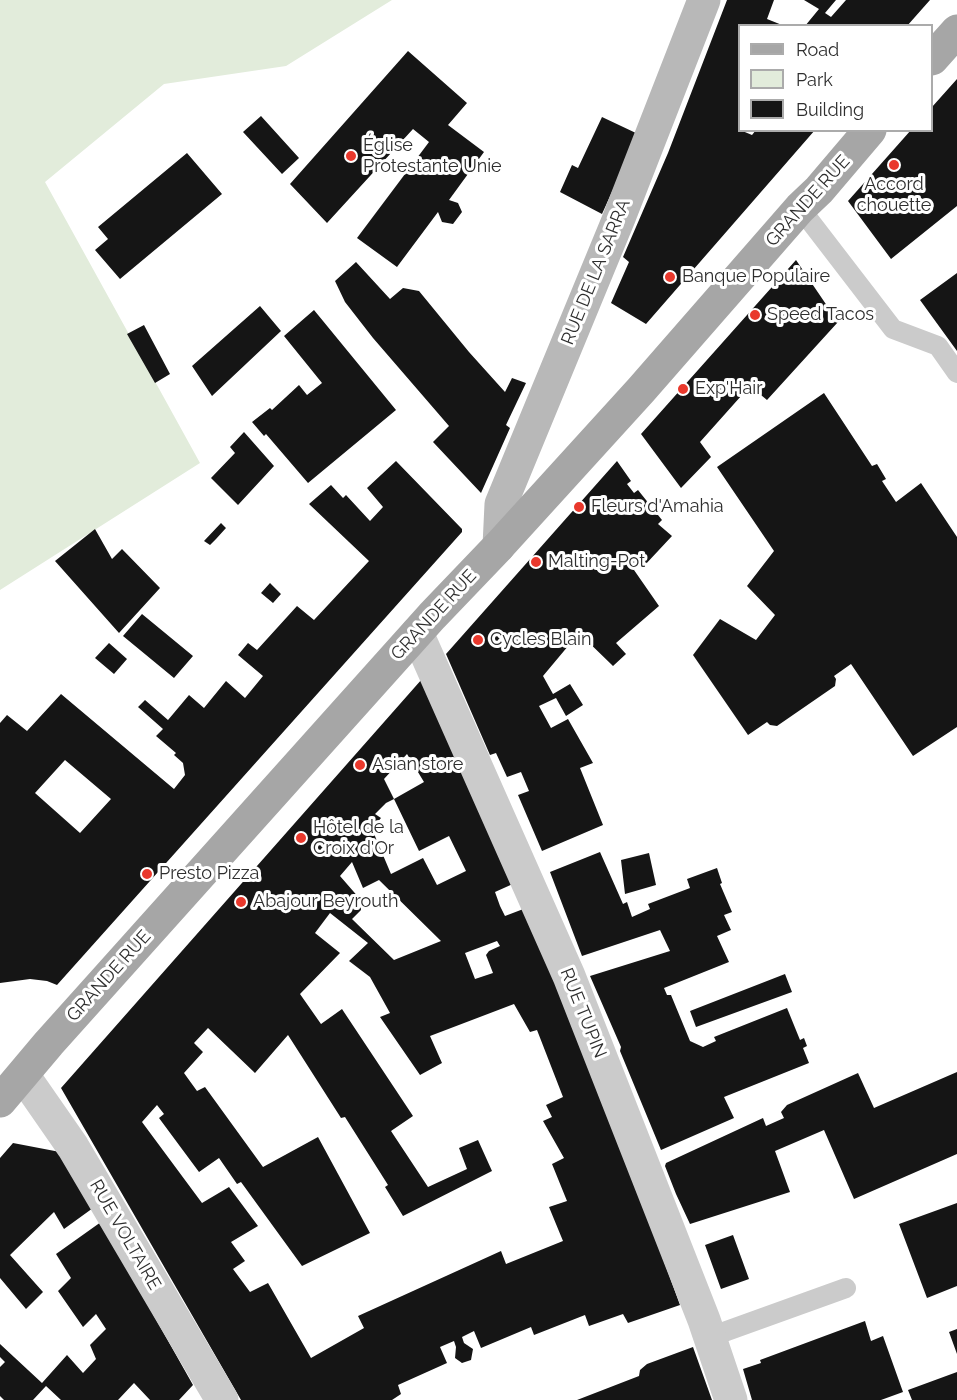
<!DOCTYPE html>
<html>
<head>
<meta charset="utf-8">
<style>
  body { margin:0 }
  #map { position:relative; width:957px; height:1400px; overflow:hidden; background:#fff; font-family:Raleway,sans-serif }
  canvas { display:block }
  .legend { position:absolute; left:738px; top:24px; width:195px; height:108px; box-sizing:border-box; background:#fff; border:2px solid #ababab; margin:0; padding:8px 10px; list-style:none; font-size:18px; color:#2e2e2e }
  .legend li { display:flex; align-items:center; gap:12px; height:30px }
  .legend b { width:30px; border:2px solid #ababab }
</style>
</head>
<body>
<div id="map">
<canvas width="957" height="1400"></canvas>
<ul class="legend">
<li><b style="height:8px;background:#a6a6a6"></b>Road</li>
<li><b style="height:16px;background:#e2ecdb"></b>Park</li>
<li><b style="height:16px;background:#151515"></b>Building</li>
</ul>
</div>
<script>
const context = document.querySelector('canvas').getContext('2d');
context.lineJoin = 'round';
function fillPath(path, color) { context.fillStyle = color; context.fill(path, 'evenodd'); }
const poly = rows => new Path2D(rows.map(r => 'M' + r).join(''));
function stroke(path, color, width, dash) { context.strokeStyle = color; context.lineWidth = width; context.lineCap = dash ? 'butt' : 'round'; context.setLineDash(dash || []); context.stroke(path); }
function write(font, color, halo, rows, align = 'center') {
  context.font = font + ' Raleway,sans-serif'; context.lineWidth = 6; context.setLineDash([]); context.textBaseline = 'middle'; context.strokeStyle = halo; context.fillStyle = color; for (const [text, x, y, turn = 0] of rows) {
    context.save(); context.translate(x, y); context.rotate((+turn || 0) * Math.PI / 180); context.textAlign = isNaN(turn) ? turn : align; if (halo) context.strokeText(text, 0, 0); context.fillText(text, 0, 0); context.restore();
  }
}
fillPath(poly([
  [0,0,392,0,286,66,164,84,45,182,200,463,0,590]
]), '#e2ecdb');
fillPath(poly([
  [727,0,774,0,767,19,782,25,740,26,740,130,752,135,756,130,815,130,646,324,611,303,629,262,623,257,668,153],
  [804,0,836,0,825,13,831,17,846,0,930,0,907,26,805,26,819,9],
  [408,51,467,103,448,125,484,152,449,200,458,203,462,212,453,224,442,222,438,212,397,267,357,238,429,142,413,129,327,223,290,184],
  [957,79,957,206,891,259,848,201,911,130,932,130,932,107],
  [261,116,299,158,282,174,243,132],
  [602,117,638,134,602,214,560,192,572,165,578,168],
  [187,153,222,194,120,279,95,250,108,239,98,227],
  [796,260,838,322,767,400,750,386,700,442,711,457,681,488,641,434],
  [356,262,390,299,403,288,419,291,469,352,505,392,512,378,526,383,506,425,510,428,481,493,433,442,449,426,373,338,345,302,335,281],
  [957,273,957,351,920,300],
  [260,306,281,331,212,396,192,366],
  [314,310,396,410,308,483,266,434,264,436,252,422,270,408,272,410,299,385,307,395,322,383,284,336],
  [144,325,170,374,155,383,127,334],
  [824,393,872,466,877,464,886,479,882,481,896,502,921,483,957,537,957,727,913,756,851,664,834,676,836,679,835,686,777,726,770,725,767,722,748,735,693,655,720,619,756,640,775,615,747,586,774,551,717,467],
  [244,432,274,466,238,505,211,478,235,453,230,447],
  [396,461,462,529,462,532,57,985,47,981,30,979,0,983,0,723,7,715,27,731,61,694,174,789,185,775,183,763,174,755,176,753,156,736,163,729,138,707,145,700,168,720,189,695,204,708,226,681,245,698,263,676,238,655,248,643,257,650,297,606,314,620,369,561,309,504,331,485,343,498,346,495,370,521,383,507,367,488],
  [65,760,111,799,80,833,35,793],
  [617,461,631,481,627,484,634,493,638,490,662,520,658,524,672,536,644,566,641,563,634,570,659,606,616,643,626,654,613,666,579,633,543,676,553,694,570,684,583,705,566,716,556,698,539,706,551,728,568,719,593,763,580,768,603,825,542,851,518,795,529,791,521,772,507,777,496,753,490,755,446,654],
  [221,523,226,528,216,539,210,545,204,541],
  [95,529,112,559,122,549,160,588,119,633,55,561],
  [270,583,281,594,273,603,261,593],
  [142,614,193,656,174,678,123,636],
  [109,643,127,659,114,674,95,658],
  [422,679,515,883,495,892,500,906,505,916,526,908,616,1130,680,1305,628,1323,623,1314,589,1326,585,1315,534,1335,531,1327,481,1348,474,1331,462,1337,464,1343,473,1349,471,1360,462,1363,455,1358,456,1347,454,1341,440,1347,447,1363,398,1385,401,1394,392,1400,241,1400,61,1088],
  [407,754,424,782,394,799,419,851,449,836,466,871,437,885,423,858,391,874,372,829,381,818,375,814,386,803,394,799,384,779],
  [352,862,363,888,379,880,441,941,394,960,352,919,361,910,360,899,340,876],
  [330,913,368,943,349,961,370,977,390,1013,380,1017,420,1075,442,1063,430,1036,514,1004,530,1032,537,1030,563,1097,546,1105,552,1117,543,1121,564,1158,552,1164,567,1201,549,1207,563,1241,506,1264,501,1251,358,1316,364,1328,311,1358,268,1283,250,1292,233,1269,245,1261,231,1242,258,1226,229,1187,202,1203,142,1122,157,1105,164,1114,159,1118,199,1172,219,1158,237,1184,241,1182,302,1266,370,1233,318,1137,263,1167,205,1087,197,1091,184,1073,203,1052,194,1043,208,1028,255,1073,288,1035,341,1118,345,1117,388,1185,385,1187,403,1216,492,1171,478,1140,459,1148,467,1169,428,1187,391,1131,413,1116,342,1009,321,1024,300,994,340,953,315,933],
  [497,941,500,946,489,951,486,955,493,973,475,979,465,953],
  [600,852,623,904,627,902,632,917,650,909,648,904,690,888,687,879,717,868,722,883,720,884,732,912,724,915,731,930,717,936,729,962,664,988,667,995,671,995,690,1041,703,1047,716,1041,714,1037,787,1008,800,1040,804,1038,807,1046,803,1048,809,1063,724,1097,734,1118,661,1150,620,1051,621,1047,590,976,670,951,660,930,582,956,550,872],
  [649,853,656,885,625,894,621,860],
  [785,974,792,992,696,1027,690,1011],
  [957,1072,957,1154,854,1199,824,1130,775,1151,790,1192,690,1224,676,1194,665,1166,666,1163,763,1118,766,1126,784,1118,781,1112,787,1105,858,1073,874,1108],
  [13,1143,60,1152,93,1208,64,1229,54,1212,10,1255,43,1292,26,1309,0,1278,0,1158],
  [957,1203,957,1286,927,1298,899,1224],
  [101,1222,193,1385,179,1400,150,1400,134,1383,118,1400,61,1400,46,1386,33,1400,4,1400,0,1396,0,1367,5,1362,0,1357,0,1344,42,1383,67,1355,83,1373,96,1359,90,1345,106,1329,96,1314,83,1327,58,1291,71,1278,56,1254],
  [733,1235,749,1279,721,1289,705,1245],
  [865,1321,871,1341,883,1336,903,1392,881,1400,752,1400,743,1369,761,1363,760,1360],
  [957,1329,957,1354,949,1332],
  [693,1347,712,1400,577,1400,639,1376,640,1370,647,1364],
  [957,1372,957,1400,912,1400,908,1390]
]), '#151515');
stroke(poly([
  [800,208,893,329,938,346,957,373],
  [710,1337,846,1288]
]), '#cbcbcb', 20);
stroke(poly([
  [417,633,569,976,704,1320,731,1400],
  [23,1075,73,1147,222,1400]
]), '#cbcbcb', 33);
stroke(poly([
  [499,546,501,504,619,218,704,0]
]), '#b8b8b8', 33);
stroke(poly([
  [932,59,957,31],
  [0,1101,49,1043,432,616,499,546,641,390,800,208,819,190,870,130]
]), '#a6a6a6', 33);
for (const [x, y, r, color] of [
  [351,156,6,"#e9382c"],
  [894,165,6,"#e9382c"],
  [670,277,6,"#e9382c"],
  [755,315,6,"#e9382c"],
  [683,389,6,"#e9382c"],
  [579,507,6,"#e9382c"],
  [536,562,6,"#e9382c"],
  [478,640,6,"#e9382c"],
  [360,765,6,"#e9382c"],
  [301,838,6,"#e9382c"],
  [147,874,6,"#e9382c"],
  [241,902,6,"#e9382c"]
]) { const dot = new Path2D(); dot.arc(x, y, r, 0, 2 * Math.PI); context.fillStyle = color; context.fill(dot); stroke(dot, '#fff', 2); }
write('18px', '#2e2e2e', '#fff', [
  ["Église",363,146],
  ["Protestante Unie",363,167],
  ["Accord",894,185,"center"],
  ["chouette",894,206,"center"],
  ["Banque Populaire",682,277],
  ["Speed Tacos",767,315],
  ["Exp'Hair",695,389],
  ["Fleurs d'Amahia",591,507],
  ["Malting-Pot",548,562],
  ["Cycles Blain",490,640],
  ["Asian store",372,765],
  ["Hôtel de la",313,828],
  ["Croix d'Or",313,849],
  ["Presto Pizza",159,874],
  ["Abajour Beyrouth",253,902]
], 'left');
write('18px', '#2e2e2e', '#fff', [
  ["GRANDE RUE",808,201,-48],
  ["RUE DE LA SARRA",596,272,-68],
  ["GRANDE RUE",434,615,-47],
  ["GRANDE RUE",109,976,-48],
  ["RUE TUPIN",583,1013,68],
  ["RUE VOLTAIRE",125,1235,60]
]);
</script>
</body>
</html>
